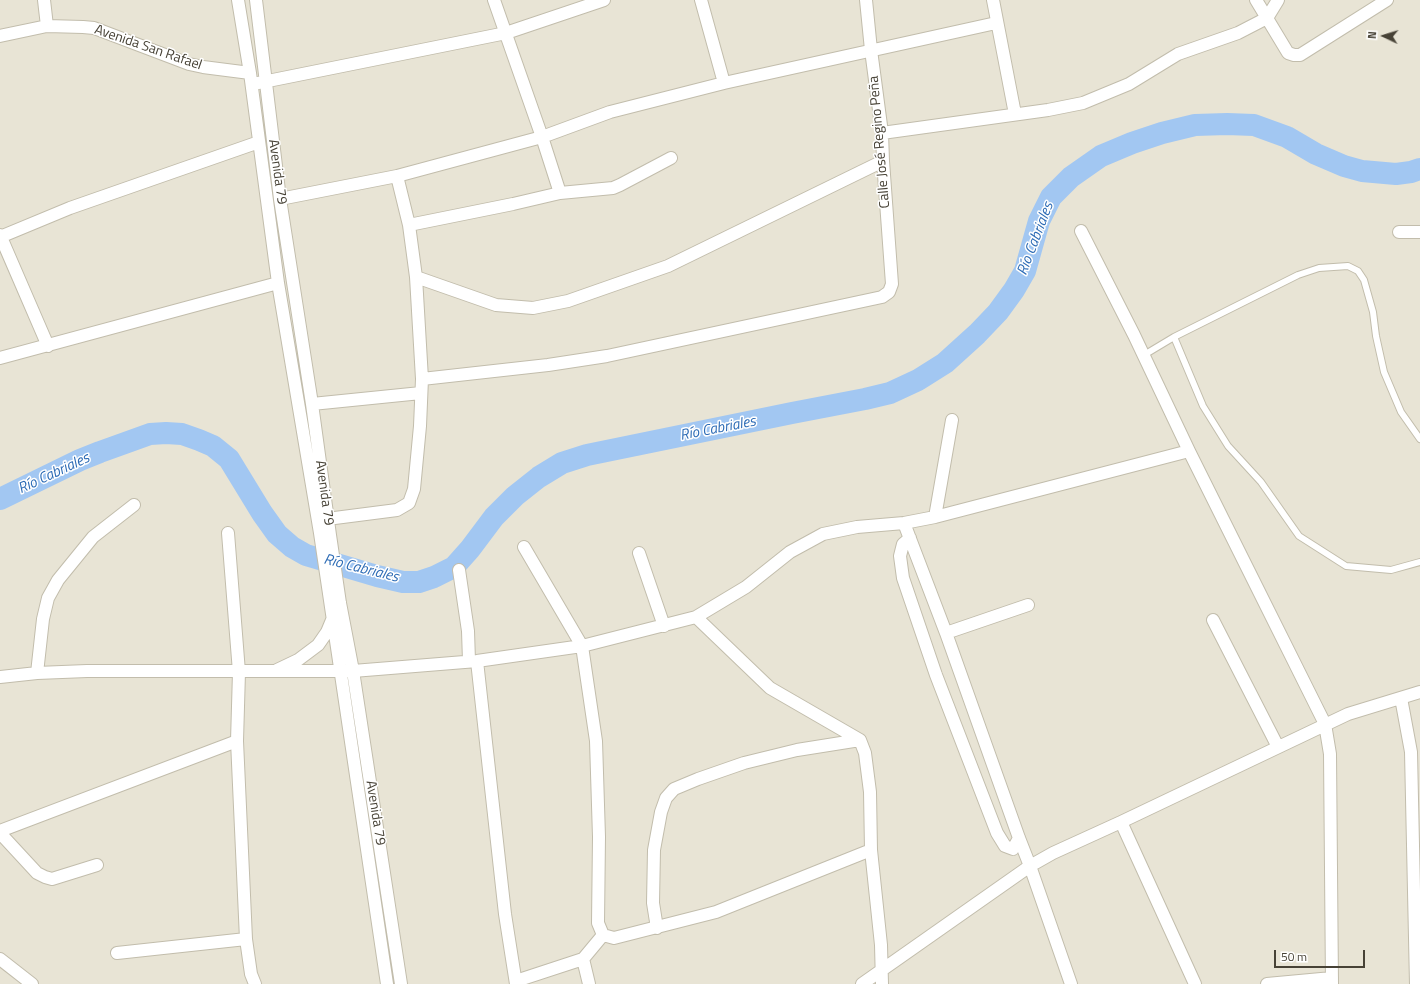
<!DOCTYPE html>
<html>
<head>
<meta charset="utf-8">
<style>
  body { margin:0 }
  #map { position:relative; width:1420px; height:984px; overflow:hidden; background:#f4f1e7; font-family:"Titillium Web",sans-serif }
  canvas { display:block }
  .north { position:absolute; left:1364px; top:16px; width:40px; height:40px; -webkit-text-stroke:3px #fff; paint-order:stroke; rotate:274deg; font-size:11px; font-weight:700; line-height:16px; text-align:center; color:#474236 }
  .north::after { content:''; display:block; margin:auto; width:14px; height:18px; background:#474236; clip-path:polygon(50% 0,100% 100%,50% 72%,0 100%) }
  .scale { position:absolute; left:1274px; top:950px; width:91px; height:18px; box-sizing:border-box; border:2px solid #474236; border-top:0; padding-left:5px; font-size:12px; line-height:14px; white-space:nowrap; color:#474236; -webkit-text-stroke:3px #fff; paint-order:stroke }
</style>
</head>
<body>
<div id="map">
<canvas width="1420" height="984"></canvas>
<div class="north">N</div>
<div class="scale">50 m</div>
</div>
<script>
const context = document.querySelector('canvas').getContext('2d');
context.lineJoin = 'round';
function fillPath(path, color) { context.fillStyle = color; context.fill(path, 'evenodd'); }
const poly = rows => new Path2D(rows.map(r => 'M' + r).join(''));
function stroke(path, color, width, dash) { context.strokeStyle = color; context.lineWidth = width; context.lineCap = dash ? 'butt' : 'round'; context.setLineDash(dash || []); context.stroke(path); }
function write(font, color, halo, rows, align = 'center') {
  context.font = font + ' "Titillium Web",sans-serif'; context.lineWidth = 3; context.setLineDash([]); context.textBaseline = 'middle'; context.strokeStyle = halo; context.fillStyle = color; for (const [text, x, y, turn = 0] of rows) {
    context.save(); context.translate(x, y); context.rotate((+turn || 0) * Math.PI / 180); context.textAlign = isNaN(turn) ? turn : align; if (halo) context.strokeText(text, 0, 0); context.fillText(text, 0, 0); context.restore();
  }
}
fillPath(poly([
  [0,0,1420,0,1420,984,0,984]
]), '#e8e4d5');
stroke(poly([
  [0,499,80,460,100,452,150,434,166,433,182,434,199,440,213,446,229,459,262,513,277,534,292,547,306,555,377,576,403,582,419,582,434,577,454,567,470,549,494,517,515,496,539,477,562,463,587,455,792,413,865,399,890,393,918,380,945,363,977,334,998,312,1014,290,1025,271,1039,221,1051,197,1071,177,1101,156,1132,143,1162,133,1195,125,1227,124,1254,125,1287,137,1316,154,1344,166,1362,171,1396,174,1411,172,1420,169]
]), '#a2c7f2', 22);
const lane = poly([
  [1174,337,1203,406,1228,446,1261,482,1299,536,1346,566,1391,570,1420,562],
  [1144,355,1174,337,1298,275,1319,268,1348,266,1358,271,1364,280,1373,312,1376,336,1384,372,1401,412,1420,439]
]);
const street = poly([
  [44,0,47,26],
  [238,0,250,73,278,283,320,533,387,984],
  [256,0,280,199,312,404,330,535,340,603,353,671,401,984],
  [494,0,542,137,560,193],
  [701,0,724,83],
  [993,0,1015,114],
  [1256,0,1288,53,1294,55,1300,55,1387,0],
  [0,36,47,26,83,27,94,28,189,64,203,67,250,73],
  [258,83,506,33,604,0],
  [882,133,1048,110,1083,103,1129,84,1178,54,1238,33,1267,18,1278,0],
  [280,199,397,176,542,137,610,112,724,83,996,23],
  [409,225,513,204,560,193,613,188,620,185,671,158],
  [1081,231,1134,335,1189,451,1325,724,1330,754,1332,984],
  [1399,232,1420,232],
  [0,235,48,346],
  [0,237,70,208,259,142],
  [416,277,496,305,533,308,568,301,668,266,883,161],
  [0,358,278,283],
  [422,379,548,365,607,356,882,297,889,292,892,284,883,161,882,133,871,50,866,0],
  [312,404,421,393],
  [935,517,1189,451],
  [327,519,397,510,409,503,414,489,420,426,422,379,416,277,409,225,397,176],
  [904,523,946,633,1019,838,1030,866,1071,984],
  [228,533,239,672,237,741,246,939,251,974,255,984],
  [910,538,903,544,900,556,903,578,936,675,997,833,1005,846,1013,849,1019,838],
  [524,547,582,646,596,741,599,837,598,923,603,935],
  [639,553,664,626],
  [459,570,468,631,469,661],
  [696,617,746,587,790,552,823,534,857,527,904,523,935,517,952,420],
  [1213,620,1278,747],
  [946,633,1028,605],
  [477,661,505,914,516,984],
  [277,670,298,660,318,645,327,632,332,620],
  [37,673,43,619,48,598,58,580,93,537,134,505],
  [0,677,37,673,87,671,353,671,477,661,582,646,696,617,770,688,860,740,865,753,870,792,871,850,881,945,882,984],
  [1401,698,1411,752,1416,984],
  [1121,822,1195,984],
  [0,831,237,741],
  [0,833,37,873,45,877,52,879,97,865],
  [657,928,653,903,654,850,661,812,666,798,674,789,698,779,744,763,797,750,860,740],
  [117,953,246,939],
  [0,959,32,984],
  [583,959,589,984],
  [516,981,583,959,603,935,614,938,716,912,871,850],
  [862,984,1030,866,1053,853,1121,822,1348,714,1420,692],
  [1267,984,1332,978]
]);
stroke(lane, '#c2bdac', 8);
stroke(street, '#c2bdac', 14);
stroke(lane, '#fff', 6);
stroke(street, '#fff', 12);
write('14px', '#474236', '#fff', [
  ["Avenida San Rafael",148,48,19],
  ["Calle José Regino Peña",880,142,-95],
  ["Avenida 79",277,172,82],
  ["Avenida 79",324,493,82],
  ["Avenida 79",375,813,81]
]);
write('italic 15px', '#2c6bb5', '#fff', [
  ["Río Cabriales",1036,239,-69],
  ["Río Cabriales",718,429,-11],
  ["Río Cabriales",54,474,-25],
  ["Río Cabriales",361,569,14]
]);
</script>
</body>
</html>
